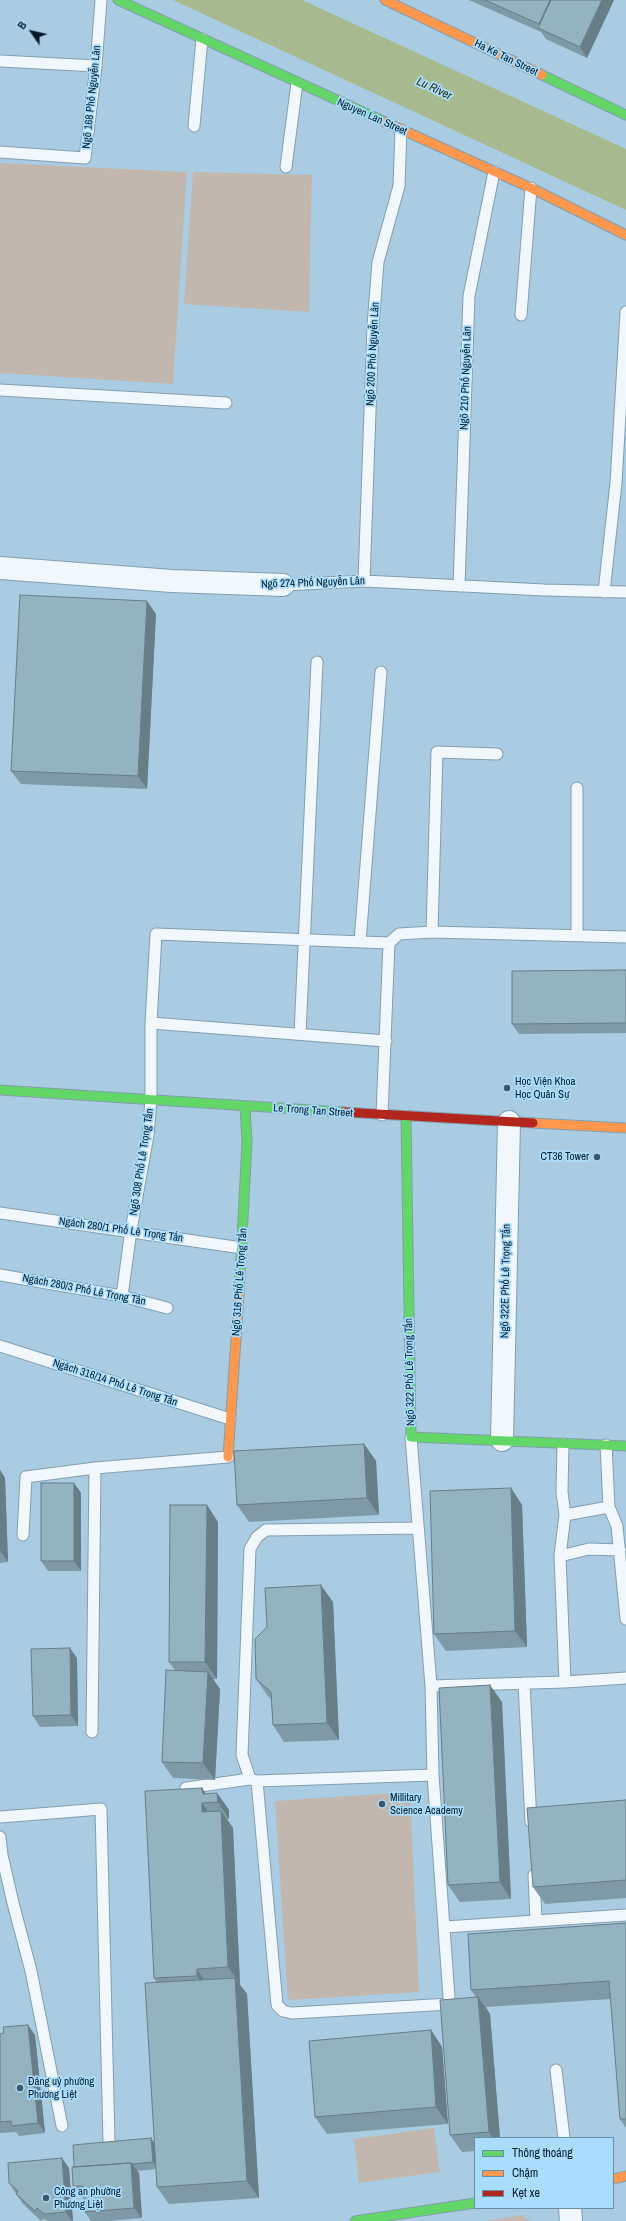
<!DOCTYPE html>
<html>
<head>
<meta charset="utf-8">
<style>
  body { margin:0 }
  #map { position:relative; width:626px; height:2221px; overflow:hidden; background:#a9cce2; font-family:"Archivo Narrow",sans-serif }
  canvas { display:block }
  .legend { position:absolute; left:474px; top:2137px; width:140px; height:72px; box-sizing:border-box; background:#aaddfd; border:1px solid #668fa8; margin:0; padding:5px 7px; list-style:none; font-size:12px; color:#011a29 }
  .legend li { display:flex; align-items:center; gap:8px; height:20px }
  .legend b { width:20px; border:1px solid #668fa8 }
  .north { position:absolute; left:12px; top:12px; width:40px; height:40px; -webkit-text-stroke:3px #aaddfd; paint-order:stroke; rotate:304deg; font-size:11px; font-weight:700; line-height:16px; text-align:center; color:#011a29 }
  .north::after { content:''; display:block; margin:auto; width:14px; height:18px; background:#011a29; clip-path:polygon(50% 0,100% 100%,50% 72%,0 100%) }
</style>
</head>
<body>
<div id="map">
<canvas width="626" height="2221"></canvas>
<ul class="legend">
<li><b style="height:5px;background:#63d668"></b>Thông thoáng</li>
<li><b style="height:5px;background:#ff974d"></b>Chậm</li>
<li><b style="height:5px;background:#b3261e"></b>Kẹt xe</li>
</ul>
<div class="north">B</div>
</div>
<script>
const context = document.querySelector('canvas').getContext('2d');
context.lineJoin = 'round';
function fillPath(path, color) { context.fillStyle = color; context.fill(path, 'evenodd'); }
const poly = rows => new Path2D(rows.map(r => 'M' + r).join(''));
function stroke(path, color, width, dash) { context.strokeStyle = color; context.lineWidth = width; context.lineCap = dash ? 'butt' : 'round'; context.setLineDash(dash || []); context.stroke(path); }
function write(font, color, halo, rows, align = 'center') {
  context.font = font + ' "Archivo Narrow",sans-serif'; context.lineWidth = 3.5; context.setLineDash([]); context.textBaseline = 'middle'; context.strokeStyle = halo; context.fillStyle = color; for (const [text, x, y, turn = 0] of rows) {
    context.save(); context.translate(x, y); context.rotate((+turn || 0) * Math.PI / 180); context.textAlign = isNaN(turn) ? turn : align; if (halo) context.strokeText(text, 0, 0); context.fillText(text, 0, 0); context.restore();
  }
}
fillPath(poly([
  [0,163,187,172,173,384,0,373],
  [193,172,312,175,309,312,184,304],
  [410,1792,419,1992,288,2000,275,1801],
  [434,2128,440,2172,359,2183,354,2139],
  [522,2215,531,2221,486,2221]
]), '#c2b7ae');
fillPath(poly([
  [173,0,302,0,626,149,626,210]
]), '#a7ba8f');
const lane = poly([
  [0,61,96,66],
  [194,126,202,39],
  [0,152,85,158,96,66,101,0],
  [286,167,297,83],
  [521,315,531,188],
  [0,390,226,403],
  [364,581,373,326,378,262,399,186,401,130],
  [283,585,364,581,544,590,626,592],
  [459,586,469,296,494,172],
  [604,592,616,483,626,312],
  [432,932,437,752,497,754],
  [577,935,577,788],
  [360,942,381,672],
  [389,943,399,934,432,932,626,937],
  [151,1023,386,1041],
  [300,1034,317,662],
  [0,1213,242,1248],
  [0,1275,122,1296,167,1308],
  [122,1296,131,1230,148,1135,151,1100,151,1023,156,934,389,943,382,1115],
  [0,1346,230,1419],
  [411,1437,431,1686,433,1775,450,2011],
  [563,1444,562,1492,565,1515,560,1556,565,1682],
  [606,1445,609,1507],
  [565,1515,609,1507,617,1526,626,1619],
  [418,1528,266,1530,257,1537,250,1549,242,1755,250,1779,257,1781,277,2005,283,2011,292,2013,450,2004],
  [23,1535,26,1477,95,1468],
  [560,1556,589,1549,620,1550],
  [524,1683,531,1822],
  [431,1686,565,1682,626,1678],
  [92,1732,95,1468,228,1457],
  [257,1781,433,1775],
  [186,1788,250,1779],
  [0,1817,101,1809,109,2141],
  [0,1837,2,1855,13,1903,31,1971,62,2126],
  [534,1875,536,1921],
  [445,1927,626,1915],
  [556,2070,564,2138]
]);
const street = poly([
  [0,568,172,581,283,585],
  [502,1440,509,1122],
  [570,2208,571,2221]
]);
const fast = poly([
  [118,0,385,122],
  [542,75,626,115],
  [0,1090,343,1112],
  [406,1116,411,1437,626,1446],
  [239,1295,247,1142,245,1107],
  [355,2221,475,2203]
]);
const slow = poly([
  [385,0,542,75],
  [385,122,531,188,626,235],
  [533,1123,626,1128],
  [228,1457,239,1295],
  [613,2179,626,2176]
]);
const jam = poly([
  [343,1112,533,1123]
]);
stroke(lane, '#829eaf', 13);
stroke(street, '#829eaf', 24);
stroke(fast, '#829eaf', 11);
stroke(slow, '#829eaf', 11);
stroke(jam, '#829eaf', 11);
stroke(lane, '#f2f7fb', 11);
stroke(street, '#f2f7fb', 22);
stroke(fast, '#63d668', 9);
stroke(slow, '#ff974d', 9);
stroke(jam, '#b3261e', 9);
fillPath(poly([
  [469,0,614,0,587,58,546,39,541,32],
  [156,614,147,789,21,784,11,771],
  [626,970,626,1033,519,1034,512,1024],
  [364,1444,376,1461,379,1515,249,1522,237,1505],
  [0,1470,5,1478,8,1562,0,1563],
  [74,1483,81,1493,81,1571,48,1571,41,1561],
  [511,1488,522,1505,527,1647,446,1651,434,1634],
  [218,1522,217,1679,213,1679,220,1689,215,1780,173,1778,162,1762,175,1670,169,1662],
  [333,1602,339,1740,284,1742,273,1725,271,1699,268,1696,256,1679],
  [77,1658,78,1726,40,1727,33,1716],
  [502,1702,511,1899,460,1902,448,1885],
  [202,1788,206,1794,217,1793,229,1810,229,1819,227,1819,233,1828,240,1984,239,1984,247,1994,259,2198,169,2204,157,2187,156,2169,137,2171,139,2173,142,2218,109,2221,91,2221,85,2212,84,2196,80,2197,73,2186,74,2167,151,2138,155,2144,157,1983,154,1978],
  [626,1800,626,1898,545,1904,533,1887],
  [626,1923,626,2128,620,2119,611,1999,486,2007,490,2014,500,2138,475,2138,475,2151,462,2152,450,2135,476,1997,471,1990],
  [431,2030,442,2047,448,2124,327,2134,315,2117],
  [0,2034,35,2035,45,2133,19,2136,16,2132,0,2133],
  [69,2168,73,2221,47,2221,44,2219,41,2221,23,2204,9,2183]
]), '#7e9aa6');
fillPath(poly([
  [550,0,562,0,544,31,539,24],
  [602,0,614,0,587,58,580,47],
  [147,601,156,614,147,789,138,776],
  [364,1444,376,1461,379,1515,367,1498],
  [0,1470,5,1478,8,1562,1,1552,0,1528],
  [74,1483,81,1493,81,1571,74,1561],
  [511,1488,522,1505,527,1647,515,1631],
  [207,1505,218,1522,217,1679,205,1662],
  [321,1585,333,1602,339,1740,327,1723],
  [70,1648,77,1658,78,1726,71,1715],
  [208,1672,220,1689,215,1780,203,1763],
  [490,1685,502,1702,511,1899,500,1882],
  [202,1788,212,1803,203,1794],
  [217,1793,229,1810,229,1819,218,1802],
  [202,1803,214,1820,202,1812],
  [221,1811,233,1828,240,1984,228,1967],
  [197,1969,208,1986,209,1993,197,1976],
  [235,1978,247,1994,259,2198,247,2181],
  [478,1997,490,2014,500,2138,493,2138,489,2132],
  [28,2025,35,2035,45,2133,38,2123],
  [431,2030,442,2047,448,2124,436,2107],
  [151,2138,156,2146,158,2169,153,2162],
  [62,2158,69,2168,73,2221,72,2221,66,2212],
  [131,2163,139,2173,142,2218,134,2208]
]), '#677d87');
const building = poly([
  [485,0,550,0,539,24,485,0],
  [551,0,602,0,580,47,538,28,551,0],
  [20,595,147,601,138,776,11,771,20,595],
  [626,970,626,1023,512,1024,512,971,626,970],
  [364,1444,367,1498,237,1505,234,1451,364,1444],
  [41,1483,74,1483,74,1561,41,1561,41,1483],
  [511,1488,515,1631,434,1634,430,1491,511,1488],
  [170,1505,207,1505,205,1662,169,1662,170,1505],
  [0,1528,1,1552,0,1552,0,1528],
  [321,1585,327,1723,273,1725,271,1692,256,1679,255,1639,267,1627,265,1588,321,1585],
  [70,1648,71,1715,33,1716,31,1649,70,1648],
  [166,1670,208,1672,203,1763,162,1762,166,1670],
  [490,1685,500,1882,448,1885,439,1688,490,1685],
  [202,1788,203,1794,217,1793,218,1802,202,1803,202,1812,221,1811,228,1967,197,1969,197,1976,154,1978,145,1791,202,1788],
  [626,1800,626,1880,533,1887,527,1808,626,1800],
  [626,1923,626,2119,620,2119,609,1981,471,1990,468,1934,626,1923],
  [235,1978,247,2181,157,2187,145,1983,235,1978],
  [478,1997,489,2132,450,2135,440,2000,478,1997],
  [28,2025,38,2123,12,2126,11,2121,0,2122,0,2034,4,2033,3,2027,28,2025],
  [431,2030,436,2107,315,2117,309,2041,431,2030],
  [151,2138,153,2162,132,2164,131,2163,74,2167,73,2145,151,2138],
  [62,2158,66,2212,44,2214,37,2208,35,2211,16,2194,18,2191,9,2183,8,2163,62,2158],
  [131,2163,134,2208,85,2212,83,2186,73,2186,72,2167,131,2163]
]);
fillPath(building, '#93b3c1');
stroke(building, '#677d87', 1);
for (const [x, y, r, color] of [
  [507,1088,4,"#3c586a"],
  [597,1157,4,"#3c586a"],
  [382,1804,4,"#3c586a"],
  [20,2088,4,"#3c586a"],
  [46,2198,4,"#3c586a"]
]) { const dot = new Path2D(); dot.arc(x, y, r, 0, 2 * Math.PI); context.fillStyle = color; context.fill(dot); stroke(dot, '#aaddfd', 1.5); }
write('11px', '#011a29', '#aaddfd', [
  ["Ha Ke Tan Street",506,58,26],
  ["Ngõ 168 Phố Nguyễn Lân",92,97,-84],
  ["Nguyen Lan Street",372,117,24],
  ["Ngõ 200 Phố Nguyễn Lân",373,354,-87],
  ["Ngõ 210 Phố Nguyễn Lân",466,378,-88],
  ["Ngõ 274 Phố Nguyễn Lân",313,583,-2],
  ["Le Trong Tan Street",313,1111,4],
  ["Ngõ 308 Phố Lê Trọng Tấn",142,1162,-81],
  ["Ngách 280/1 Phố Lê Trọng Tấn",121,1230,8],
  ["Ngõ 322E Phố Lê Trọng Tấn",506,1281,-89],
  ["Ngõ 316 Phố Lê Trọng Tấn",240,1282,-86],
  ["Ngách 280/3 Phố Lê Trọng Tấn",84,1290,11],
  ["Ngõ 322 Phố Lê Trọng Tấn",410,1372,-91],
  ["Ngách 316/14 Phố Lê Trọng Tấn",115,1383,18]
]);
write('11px', '#011a29', '#aaddfd', [
  ["Học Viện Khoa",515,1082],
  ["Học Quân Sự",515,1095],
  ["CT36 Tower",589,1157,"right"],
  ["Millitary",390,1798],
  ["Science Academy",390,1811],
  ["Đảng uỷ phường",28,2082],
  ["Phương Liệt",28,2095],
  ["Công an phường",54,2192],
  ["Phương Liệt",54,2205]
], 'left');
write('italic 12px', '#292e0e', '#aaddfd', [
  ["Lu River",434,89,25]
]);
</script>
</body>
</html>
